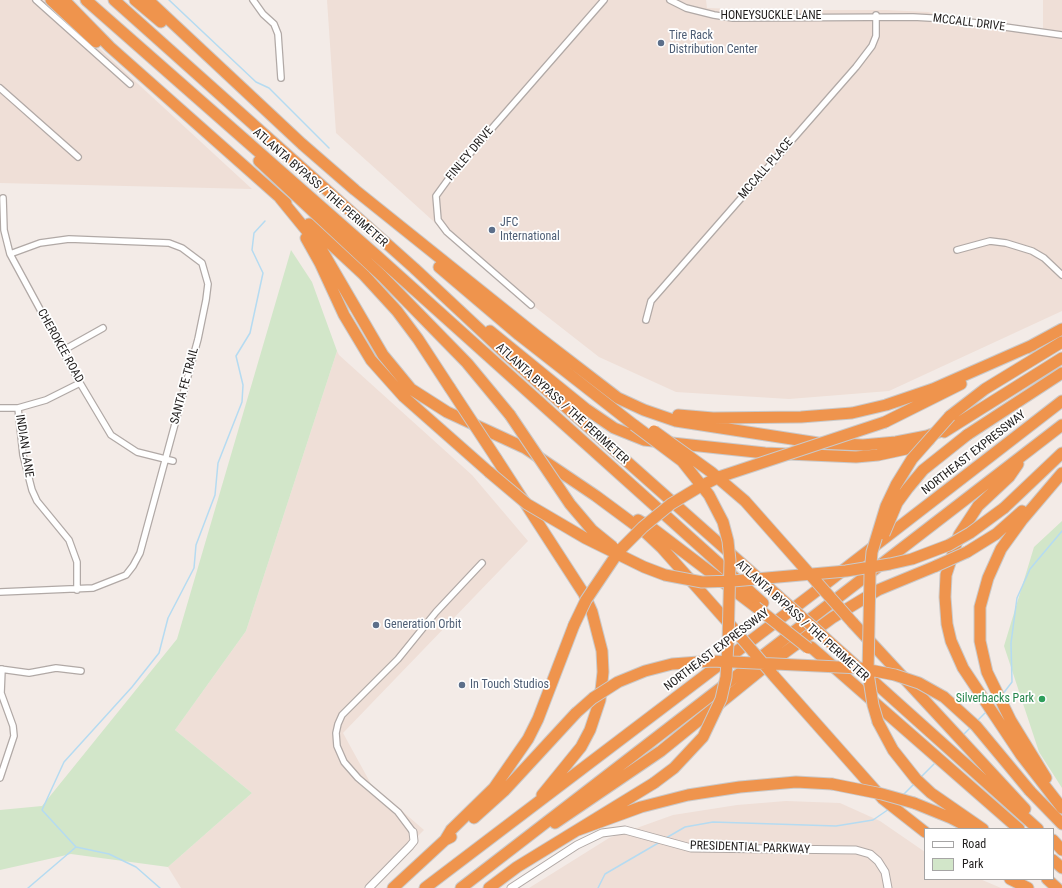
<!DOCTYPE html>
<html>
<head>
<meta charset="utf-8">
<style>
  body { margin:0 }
  #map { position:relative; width:1062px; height:888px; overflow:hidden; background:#f3ebe7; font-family:"Roboto Condensed",sans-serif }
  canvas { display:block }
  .legend { position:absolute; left:924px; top:828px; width:130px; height:52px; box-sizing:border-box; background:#fff; border:1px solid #a6a5a5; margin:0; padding:5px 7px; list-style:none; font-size:12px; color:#211e1d }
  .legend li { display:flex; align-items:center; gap:8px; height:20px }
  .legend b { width:20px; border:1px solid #a6a5a5 }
</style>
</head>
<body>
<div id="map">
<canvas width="1062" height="888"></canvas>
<ul class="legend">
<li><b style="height:5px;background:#fff"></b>Road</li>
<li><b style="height:11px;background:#d2e6c9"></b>Park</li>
</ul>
</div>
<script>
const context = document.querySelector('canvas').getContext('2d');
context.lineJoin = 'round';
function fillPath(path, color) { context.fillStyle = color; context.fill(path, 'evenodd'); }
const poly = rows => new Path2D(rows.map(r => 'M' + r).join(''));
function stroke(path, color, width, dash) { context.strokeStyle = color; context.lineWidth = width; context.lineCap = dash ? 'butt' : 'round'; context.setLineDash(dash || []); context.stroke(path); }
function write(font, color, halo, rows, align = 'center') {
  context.font = font + ' "Roboto Condensed",sans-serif'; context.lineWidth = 3.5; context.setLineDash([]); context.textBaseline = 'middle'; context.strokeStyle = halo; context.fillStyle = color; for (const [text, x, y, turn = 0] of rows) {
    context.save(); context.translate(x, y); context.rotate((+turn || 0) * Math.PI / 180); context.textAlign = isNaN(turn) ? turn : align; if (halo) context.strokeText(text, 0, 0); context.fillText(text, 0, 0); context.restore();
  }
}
fillPath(poly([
  [0,0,47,0,252,189,0,183],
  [327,0,706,0,707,8,767,10,886,10,928,12,959,21,1043,29,1043,0,1062,0,1062,311,889,391,789,399,676,392,599,357,485,268,336,133],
  [337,351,339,355,472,475,528,541,343,733,371,784,424,830,366,888,181,888,168,867,252,793,175,730,246,631],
  [786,801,840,803,880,821,925,852,925,879,980,879,1001,888,529,888,609,838,673,815,737,805]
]), '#efdfd7');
fillPath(poly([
  [291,250,312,282,337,351,246,631,175,730,252,793,168,867,71,854,0,870,0,810,42,806,177,639],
  [1062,521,1062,788,1039,752,1004,646,1034,547]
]), '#d2e6c9');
stroke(poly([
  [169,0,256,82,269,88,329,148],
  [1002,695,1012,682,1011,643,1017,598,1030,569,1062,531],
  [977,721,985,713],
  [963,735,971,727],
  [921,777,934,764],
  [903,795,914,784],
  [666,838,685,827,713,822,836,826,873,820,889,809],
  [28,888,76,847],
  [160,888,136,867,109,854,76,847,42,810,64,762,132,687,159,653,168,618,194,568,196,545,215,495,218,463,242,402,243,385,236,356,250,333,263,273,252,250,254,233,265,221],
  [598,888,605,874,660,842]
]), '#b5dbf1', 1.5);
const minor = poly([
  [36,0,130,84],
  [253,0,263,14,274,24,278,34,281,78],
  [670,0,686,8,714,15,733,18,913,17,948,19,1062,35],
  [0,88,78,157],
  [3,198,4,230,10,254,80,383,111,435,137,452,173,461],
  [957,250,990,241,1006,243,1032,251,1044,258,1062,275],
  [531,305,447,232,438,220,436,196,452,174,604,0],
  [646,320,651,301,856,67,872,46,876,36,876,15],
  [62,351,103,328],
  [0,408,18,408,46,400,80,383],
  [18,408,23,455,32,490,37,501,69,540,77,562,77,590],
  [0,592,93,588,126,575,133,566,140,553,198,339,206,300,208,284,202,263,182,248,169,243,69,239,40,243,10,254],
  [0,669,29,673,56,668,81,671],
  [0,778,14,736,13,726,1,693,2,669],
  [413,832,398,812,358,778,344,762,337,746,336,733,338,724,342,715,398,659,436,612,482,563]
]);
const tertiary = poly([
  [369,888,410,846,414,841,413,832],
  [511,888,577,845,602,833,625,830,691,848,856,850,870,854,878,861,885,872,888,888]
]);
const motorway = poly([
  [51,0,96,42],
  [64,0,110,47,286,203],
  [86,0,377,256,763,603],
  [114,0,414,268,506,354,776,594],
  [135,0,161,22],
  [148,0,302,144,355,190,536,335,618,398,644,410,676,421,818,443,863,445,896,442,927,436,950,428],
  [259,161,382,276,467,363,510,415],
  [280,198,320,247,383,355,411,389,447,412,525,448,596,496,646,533,662,548,733,628],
  [309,224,364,275,397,311,418,339,450,388],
  [306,238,320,263,344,315,371,360,404,397,489,472],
  [439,267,519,335,634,425],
  [490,331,586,409,614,428,644,440,765,453,856,457,878,455,915,447,929,440],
  [1027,348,1062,329],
  [678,415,713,418,801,417,852,413,886,405,933,389,1033,345],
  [950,416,985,389,1062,342],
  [885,422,961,384],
  [944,432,1062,358],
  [967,435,1062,373],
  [496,458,584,594,592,612,602,651,603,672,600,700,590,730,581,747,542,795],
  [1018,464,1009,477,978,506,959,535,946,575,945,597,947,624,951,641,963,668,1021,755,1062,808],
  [1004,508,1062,453],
  [638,520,652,528,756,607],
  [967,552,996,534,1022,511],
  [853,623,1025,809],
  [823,636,1038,829],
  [811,647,1019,829],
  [774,676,883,799,925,832],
  [878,722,893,750,916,779,931,793,983,829],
  [1046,778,1011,721,987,672,980,641,980,607,988,578,1001,549,1022,520,1062,473],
  [1030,791,1062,824],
  [914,803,951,818,972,829],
  [474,818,504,791,576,713],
  [555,823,661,751,761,670,832,618,878,590,936,566],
  [578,830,641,807,688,795,740,787,796,782,832,784],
  [445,840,451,830,494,788,528,739,538,719,574,625],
  [1053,840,1062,850],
  [1053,860,1062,868],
  [1010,879,1028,888],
  [1047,879,1057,888],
  [393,888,445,840,451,837],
  [425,888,815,592,1062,401],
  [461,888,1062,425],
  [489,888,517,867,654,783]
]);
stroke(minor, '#b1a9a6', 8);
stroke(tertiary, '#b1a9a6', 9);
stroke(motorway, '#cac9c9', 13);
stroke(minor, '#fff', 5.5);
stroke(tertiary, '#fff', 7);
stroke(motorway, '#ef944d', 11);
const motorwayBridge = poly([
  [450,388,496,458],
  [510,415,570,504,592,530,613,547],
  [634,425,682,461,709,495,723,522,728,541,730,561,728,643,726,677,721,699,703,737,674,768,654,783],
  [654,431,711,472,745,501,853,623],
  [489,472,527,504,585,538,644,567,665,575,702,582,733,581,846,571,890,564,912,559,949,545,970,533,1004,508],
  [884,534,897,503,908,488,923,470,967,435],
  [936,566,967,552],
  [776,594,823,636],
  [756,607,808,648],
  [574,625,586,600,619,551,643,527,671,504,701,486,719,477,885,422],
  [737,633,774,676],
  [576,713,593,698,618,682,645,671,672,664,712,661,860,668,895,675,919,683,944,697,976,726,1030,791],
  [878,722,873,705,868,673,870,574,872,552,886,506,896,485,912,459,950,416],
  [832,784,882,794,914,803]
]);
stroke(motorwayBridge, '#cac9c9', 13, []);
stroke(motorwayBridge, '#ef944d', 11);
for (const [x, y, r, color] of [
  [661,43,4,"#5c6f8a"],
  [492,230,4,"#5c6f8a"],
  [376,625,4,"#5c6f8a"],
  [462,685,4,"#5c6f8a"],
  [1042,699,4,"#2e9e5b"]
]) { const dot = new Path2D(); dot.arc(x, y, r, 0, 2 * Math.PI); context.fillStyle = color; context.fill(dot); stroke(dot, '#fff', 1.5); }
write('12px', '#211e1d', '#fff', [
  ["HONEYSUCKLE LANE",771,16],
  ["MCCALL DRIVE",969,23,7],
  ["FINLEY DRIVE",470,154,-50],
  ["MCCALL PLACE",766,169,-49],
  ["ATLANTA BYPASS / THE PERIMETER",320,188,41],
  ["CHEROKEE ROAD",60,346,61],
  ["SANTA FE TRAIL",185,386,-75],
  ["ATLANTA BYPASS / THE PERIMETER",562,404,42],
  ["INDIAN LANE",24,446,81],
  ["NORTHEAST EXPRESSWAY",974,453,-38],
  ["ATLANTA BYPASS / THE PERIMETER",802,621,42],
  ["NORTHEAST EXPRESSWAY",717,650,-37],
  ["PRESIDENTIAL PARKWAY",750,848,2]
]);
write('12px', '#4e5e75', '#fff', [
  ["Tire Rack",669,36],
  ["Distribution Center",669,50],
  ["JFC",500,223],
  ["International",500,237],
  ["Generation Orbit",384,625],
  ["In Touch Studios",470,685]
], 'left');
write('12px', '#27864d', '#fff', [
  ["Silverbacks Park",1034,699]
], 'right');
</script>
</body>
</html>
